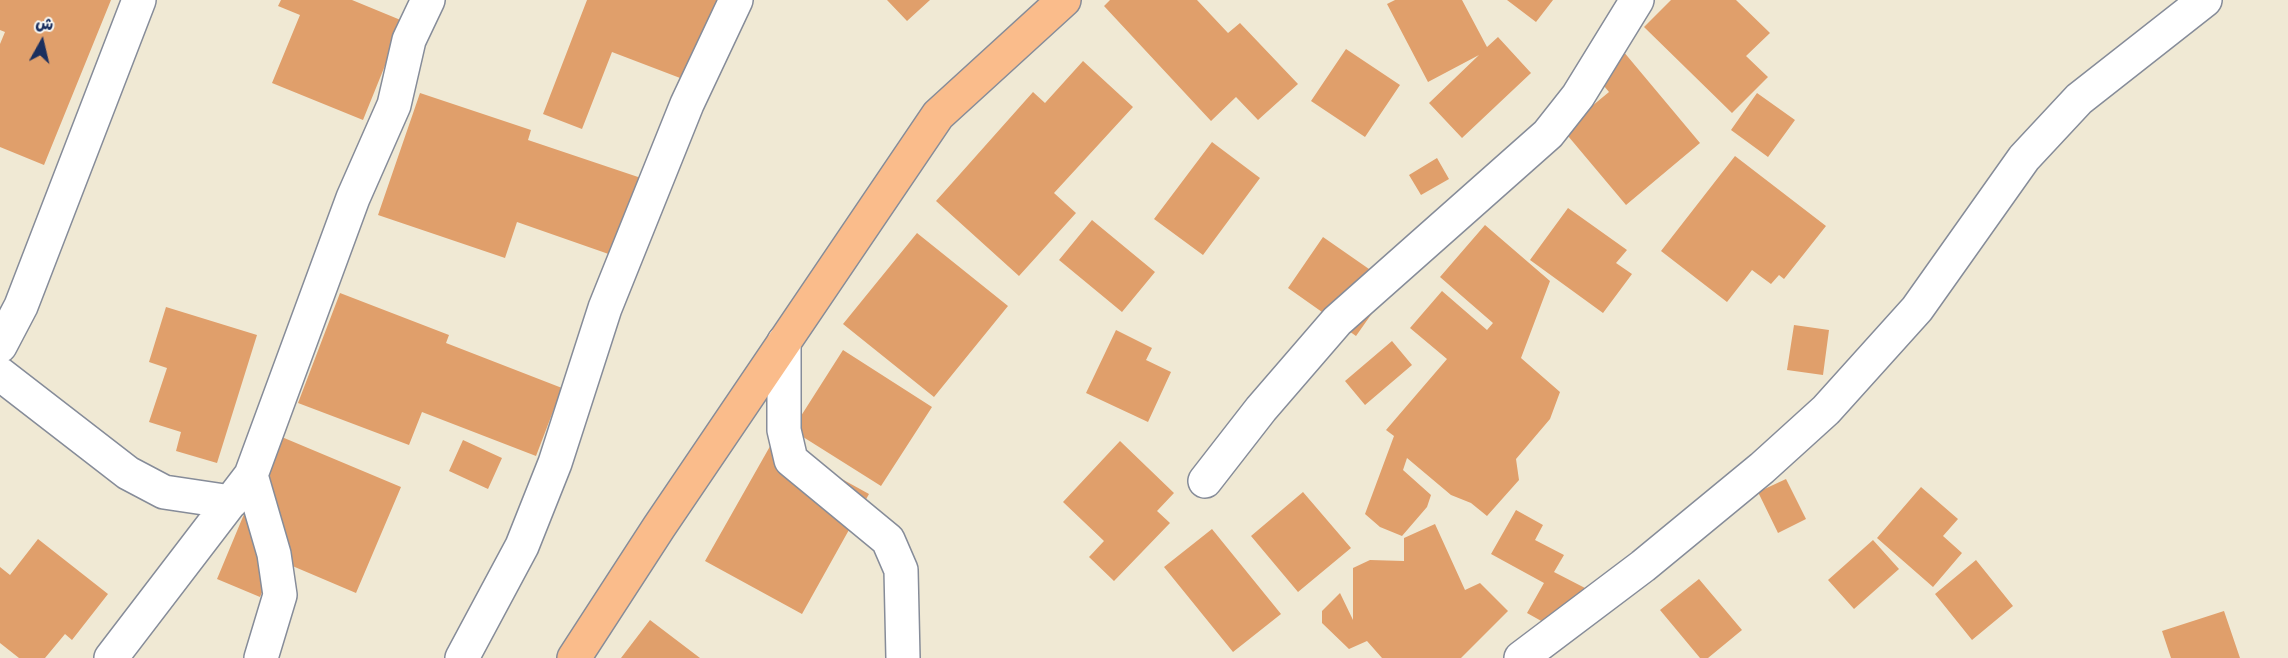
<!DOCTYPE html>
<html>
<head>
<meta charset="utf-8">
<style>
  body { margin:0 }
  #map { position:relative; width:2288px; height:658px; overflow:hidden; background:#f0e9d4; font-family:Pangolin,"Playpen Sans Arabic",sans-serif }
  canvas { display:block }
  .north { position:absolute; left:12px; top:12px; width:60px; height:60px; -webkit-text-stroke:4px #f6f6f2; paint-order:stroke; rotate:8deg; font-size:16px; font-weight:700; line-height:24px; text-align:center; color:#1b2f5e }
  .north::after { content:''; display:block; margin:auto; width:21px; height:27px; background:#1b2f5e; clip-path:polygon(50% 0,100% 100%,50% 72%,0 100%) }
</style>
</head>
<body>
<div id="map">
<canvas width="2288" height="658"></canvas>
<div class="north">ش</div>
</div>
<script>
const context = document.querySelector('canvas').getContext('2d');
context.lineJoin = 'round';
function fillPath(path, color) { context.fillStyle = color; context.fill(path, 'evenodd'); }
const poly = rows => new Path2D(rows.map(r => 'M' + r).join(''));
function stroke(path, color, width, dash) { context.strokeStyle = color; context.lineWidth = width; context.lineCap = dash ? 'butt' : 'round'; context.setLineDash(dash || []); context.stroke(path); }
fillPath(poly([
  [0,0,111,0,44,165,0,147,0,44,5,32,0,30],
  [281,0,352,0,403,21,363,120,272,83,300,15,278,6],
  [587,0,720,0,688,81,612,52,582,129,543,114],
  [887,0,930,0,907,21],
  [1110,0,1197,0,1228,33,1240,23,1298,84,1258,120,1236,97,1211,121,1104,6],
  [1395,0,1462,0,1487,47,1498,37,1531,73,1462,138,1429,103,1479,55,1428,82,1387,4],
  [1507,0,1553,0,1536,22],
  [1671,0,1736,0,1770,33,1746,56,1768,77,1732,113,1644,27],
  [1346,49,1400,85,1365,137,1311,101],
  [1623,51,1700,143,1626,205,1563,130,1609,92,1594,74],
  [1083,61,1133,107,1054,193,1076,213,1019,276,936,201,1033,92,1045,103],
  [420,93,531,130,528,140,647,180,620,258,517,222,505,258,378,215],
  [1757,93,1795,120,1768,157,1731,130],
  [1212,142,1260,178,1203,255,1154,219],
  [1735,156,1826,226,1784,279,1779,275,1771,284,1752,270,1727,302,1661,251],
  [1437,158,1449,179,1421,195,1409,175],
  [1568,208,1627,250,1616,263,1632,274,1603,313,1530,260],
  [1092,220,1155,272,1122,312,1059,260],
  [1485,225,1550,281,1521,358,1560,392,1550,419,1516,459,1519,480,1487,516,1471,503,1451,495,1407,458,1403,470,1431,495,1427,507,1402,536,1380,527,1365,514,1394,436,1386,430,1447,359,1410,328,1442,291,1487,330,1493,323,1440,277],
  [917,233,1008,306,934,397,843,324],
  [1323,237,1392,285,1356,336,1288,288],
  [340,293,449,335,446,343,562,388,536,456,422,412,409,445,298,403],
  [166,307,257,335,217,463,176,451,181,432,149,422,167,368,149,362],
  [1794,325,1829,330,1823,375,1787,370],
  [1116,330,1152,348,1146,360,1171,372,1148,422,1086,393],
  [1392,341,1412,365,1365,405,1345,381],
  [843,350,932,407,881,486,792,430],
  [277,435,401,487,356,593,276,559,260,597,217,579],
  [463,440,502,458,488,489,449,471],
  [773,441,869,494,802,614,705,561],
  [1120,441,1174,493,1157,511,1170,523,1114,581,1089,557,1104,541,1063,502],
  [1786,479,1806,519,1778,533,1758,492],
  [1921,487,1958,519,1943,536,1962,553,1933,587,1877,538],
  [1303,492,1351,548,1298,592,1251,536],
  [1516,510,1543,525,1535,540,1564,555,1554,572,1585,588,1561,632,1527,613,1544,583,1491,554],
  [1435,524,1465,590,1480,583,1508,611,1461,658,1382,658,1367,641,1349,649,1322,623,1322,611,1340,593,1353,620,1353,568,1370,560,1404,561,1404,538],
  [1212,529,1281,614,1233,652,1164,567],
  [38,539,108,594,72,640,65,634,45,658,19,658,0,643,0,567,10,575],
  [1873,540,1899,569,1854,609,1828,580],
  [1976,560,2013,606,1972,640,1935,594],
  [1699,579,1742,630,1708,658,1700,658,1660,610],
  [2224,611,2240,658,2171,658,2162,631],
  [650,620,700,658,621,658]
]), '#e09f6b');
const minor = poly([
  [784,342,784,430,791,460,888,540,901,570,903,658],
  [0,346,21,306,139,0],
  [0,374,128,473,164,492,231,502],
  [251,475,274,554,280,595,261,658],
  [1205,481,1261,409,1337,321,1548,134,1578,96,1637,0],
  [111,658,251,475,353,198,394,105,409,40,428,0],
  [462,658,522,546,555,463,605,308,687,104,736,0],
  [1521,658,1643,566,1762,468,1826,410,1917,309,2024,158,2079,99,2205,0]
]);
const major = poly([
  [574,658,659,527,938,115,1064,0]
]);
stroke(minor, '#868c99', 36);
stroke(major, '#868c99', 36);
stroke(minor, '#fff', 33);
stroke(major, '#fabc8b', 33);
</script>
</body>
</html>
